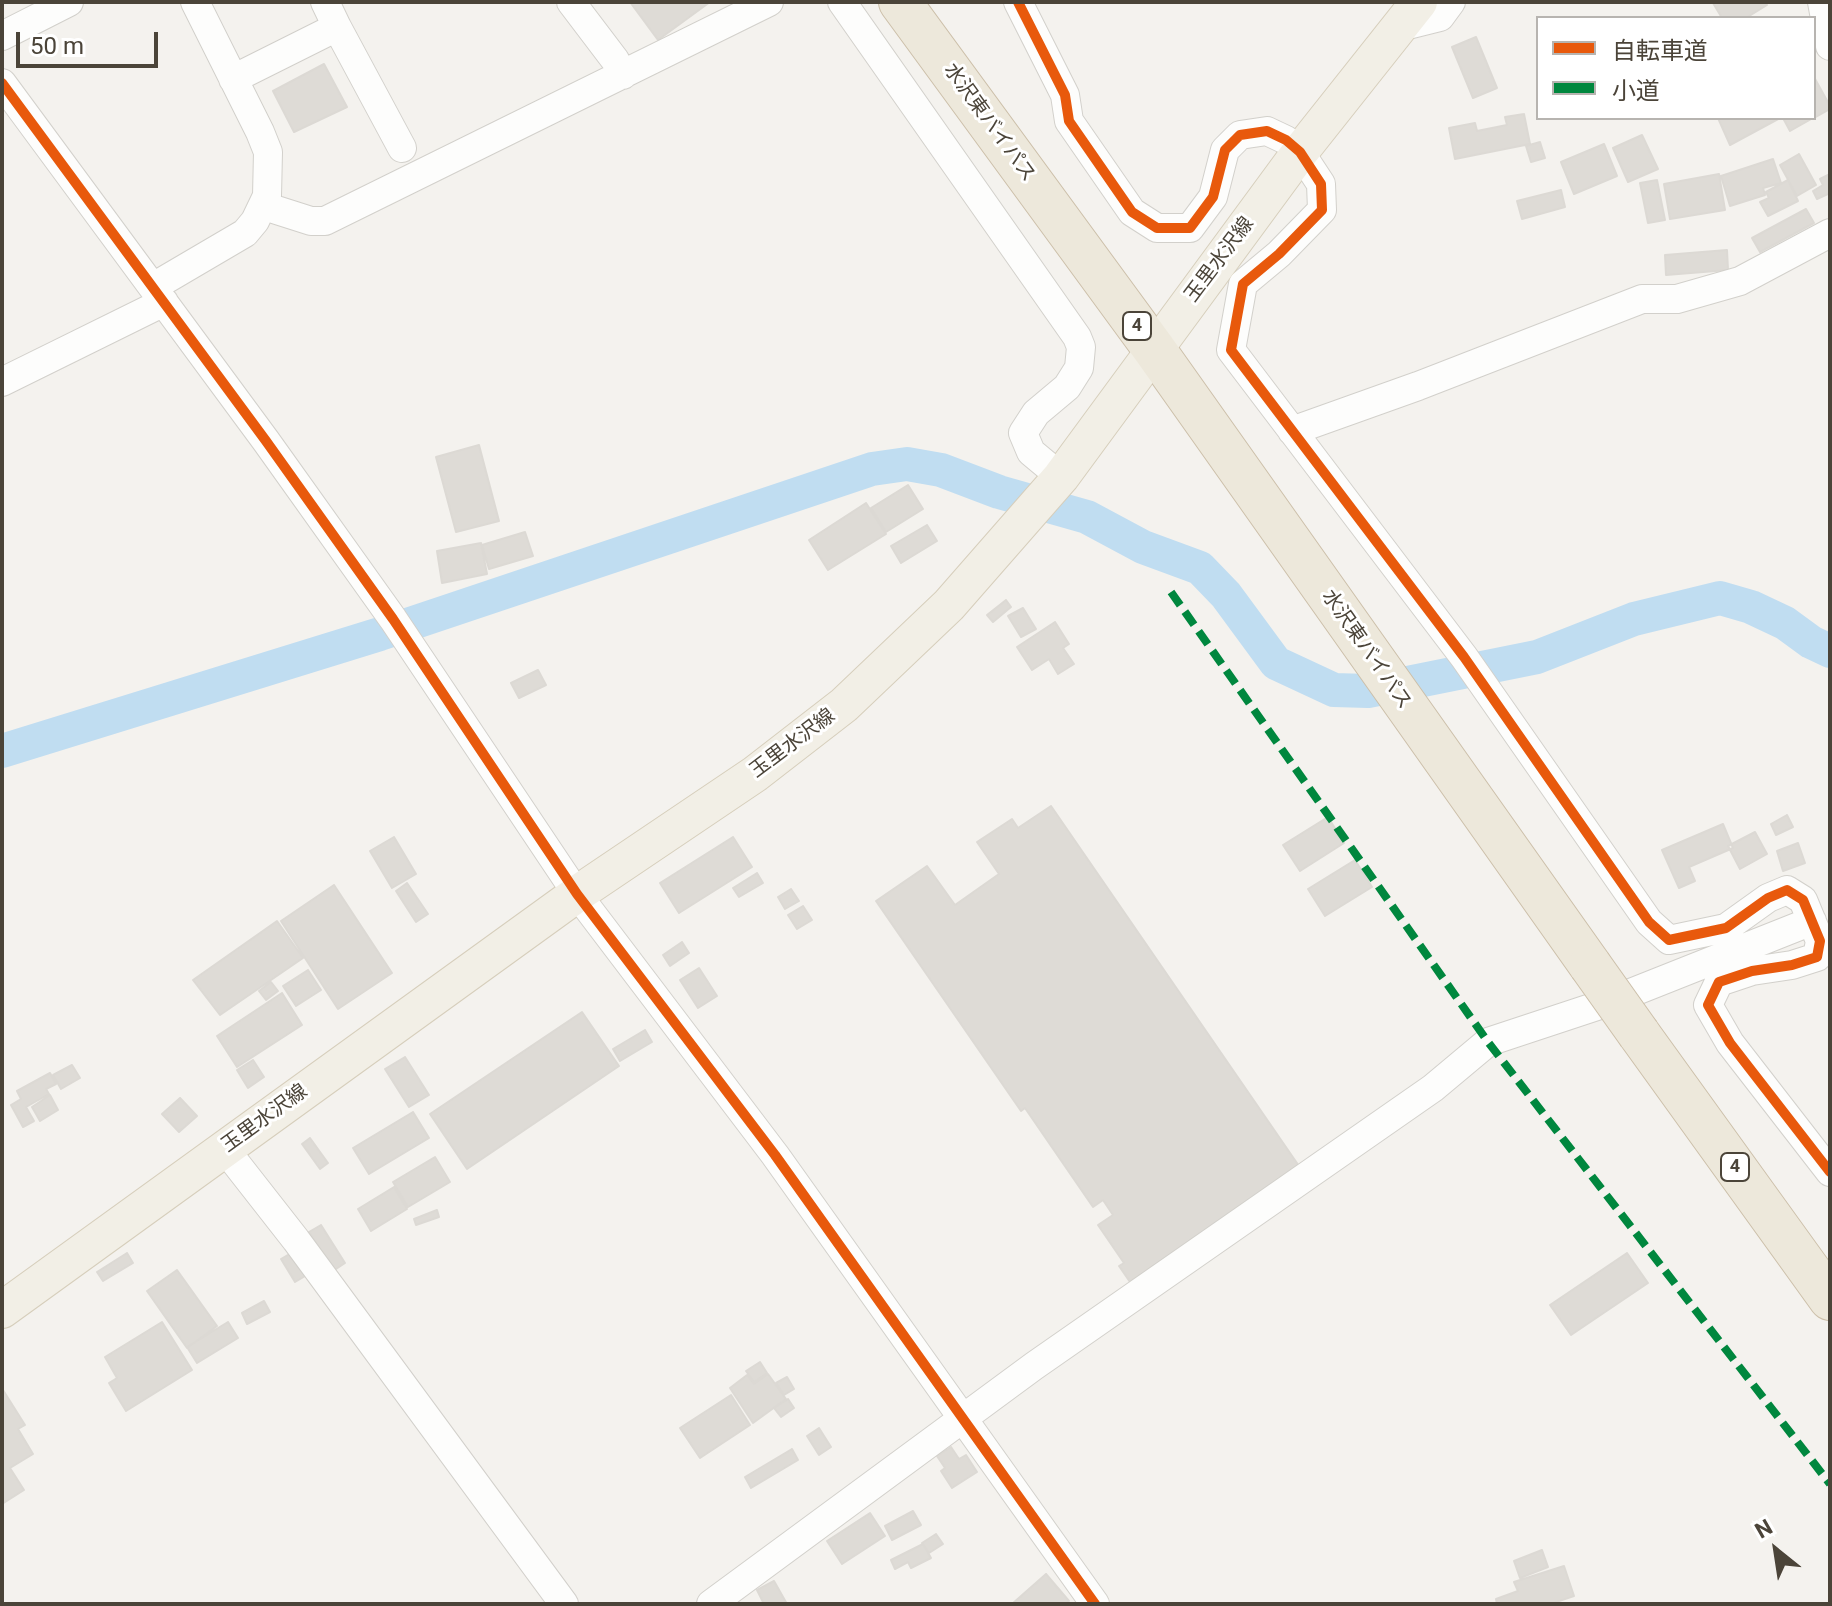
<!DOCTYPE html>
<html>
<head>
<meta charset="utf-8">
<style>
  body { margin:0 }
  #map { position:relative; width:1832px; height:1606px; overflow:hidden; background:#f4f2ee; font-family:Roboto,"Noto Sans JP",sans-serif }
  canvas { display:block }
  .frame { position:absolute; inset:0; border:4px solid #4b4439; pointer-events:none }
  .legend { position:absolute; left:1536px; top:16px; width:280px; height:104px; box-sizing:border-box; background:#fff; border:2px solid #b7b4b0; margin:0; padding:10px 14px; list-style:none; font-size:24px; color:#4b4439 }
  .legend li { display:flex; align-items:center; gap:16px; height:40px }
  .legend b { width:40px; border:2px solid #b7b4b0 }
  .north { position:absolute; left:1736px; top:1510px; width:80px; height:80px; -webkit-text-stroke:6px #fff; paint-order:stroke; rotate:330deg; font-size:22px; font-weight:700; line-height:32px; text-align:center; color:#4b4439 }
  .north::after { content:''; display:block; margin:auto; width:28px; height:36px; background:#4b4439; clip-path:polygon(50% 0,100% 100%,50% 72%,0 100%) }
  .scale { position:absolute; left:16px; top:32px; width:142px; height:36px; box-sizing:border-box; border:4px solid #4b4439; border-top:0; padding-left:10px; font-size:24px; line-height:28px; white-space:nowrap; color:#4b4439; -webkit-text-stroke:6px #fff; paint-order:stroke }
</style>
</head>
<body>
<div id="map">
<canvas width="1832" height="1606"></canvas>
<div class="frame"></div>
<ul class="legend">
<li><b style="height:10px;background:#e8590c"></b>自転車道</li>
<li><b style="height:10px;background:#00873e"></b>小道</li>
</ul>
<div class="north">N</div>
<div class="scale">50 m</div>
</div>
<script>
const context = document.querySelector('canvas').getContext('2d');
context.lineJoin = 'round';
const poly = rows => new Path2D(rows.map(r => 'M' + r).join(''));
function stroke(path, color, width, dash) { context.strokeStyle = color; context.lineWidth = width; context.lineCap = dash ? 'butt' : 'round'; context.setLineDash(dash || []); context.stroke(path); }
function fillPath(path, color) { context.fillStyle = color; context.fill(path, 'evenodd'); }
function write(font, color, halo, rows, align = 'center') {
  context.font = font + ' Roboto,"Noto Sans JP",sans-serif'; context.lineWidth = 6; context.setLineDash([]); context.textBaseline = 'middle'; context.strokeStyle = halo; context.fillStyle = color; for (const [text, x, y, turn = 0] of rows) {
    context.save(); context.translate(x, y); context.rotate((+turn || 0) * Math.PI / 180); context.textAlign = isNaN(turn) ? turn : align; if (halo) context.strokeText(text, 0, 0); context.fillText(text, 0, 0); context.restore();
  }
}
stroke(poly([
  [2,751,380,634,872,469,907,464,941,470,999,492,1087,517,1143,547,1200,568,1226,595,1276,663,1334,690,1368,691,1537,657,1634,619,1720,598,1751,607,1785,623,1811,642,1830,651]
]), '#c0ddf1', 34);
const building = poly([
  [630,2,710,2,658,40,630,2],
  [1765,2,1767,5,1746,18,1722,18,1713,3,1765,2],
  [1476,37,1497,88,1473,98,1452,47,1476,37],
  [324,64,347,107,294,132,273,91,324,64],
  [1814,77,1830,106,1830,109,1814,118,1814,77],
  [1524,114,1530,144,1455,159,1449,128,1475,123,1477,131,1507,125,1505,117,1524,114],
  [1718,118,1780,118,1730,145,1718,118],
  [1783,118,1813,118,1790,131,1783,118],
  [1642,135,1658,169,1628,182,1613,148,1642,135],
  [1540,142,1545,158,1531,162,1526,146,1540,142],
  [1604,144,1617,176,1574,194,1561,162,1604,144],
  [1799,154,1816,185,1797,196,1780,165,1799,154],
  [1773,159,1781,183,1763,188,1765,195,1730,206,1721,176,1773,159],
  [1719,174,1725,210,1670,219,1664,184,1719,174],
  [1830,174,1830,193,1817,199,1813,191,1823,185,1820,179,1830,174],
  [1657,180,1665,220,1648,223,1640,183,1657,180],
  [1788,180,1798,201,1768,216,1760,202,1769,198,1766,192,1788,180],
  [1561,190,1565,207,1522,219,1517,201,1561,190],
  [1806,209,1814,223,1760,252,1752,238,1806,209],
  [1727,250,1728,270,1666,275,1665,255,1727,250],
  [479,445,499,521,456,532,436,457,479,445],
  [908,485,923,509,886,532,871,508,908,485],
  [866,503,886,534,828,570,809,540,866,503],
  [927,525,937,541,901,563,891,546,927,525],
  [525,532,533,556,489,569,482,545,525,532],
  [481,543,487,574,442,583,437,551,481,543],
  [1006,600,1011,607,993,622,987,615,1006,600],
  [1023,608,1036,629,1021,637,1008,616,1023,608],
  [1055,622,1069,644,1063,648,1074,664,1058,674,1049,659,1032,670,1017,647,1055,622],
  [538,670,546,685,519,698,511,683,538,670],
  [1051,806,1299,1166,1130,1282,1119,1266,1124,1263,1098,1225,1113,1215,1103,1200,1093,1207,1025,1108,1021,1111,876,901,927,866,955,905,999,874,977,842,1012,819,1018,828,1051,806],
  [1787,815,1793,827,1776,835,1771,824,1787,815],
  [1328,817,1344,843,1300,871,1283,845,1328,817],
  [1723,824,1733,848,1689,867,1695,881,1679,888,1662,850,1723,824],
  [1755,832,1767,854,1740,869,1728,846,1755,832],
  [394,837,416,874,392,888,370,851,394,837],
  [733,837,752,867,679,913,660,883,733,837],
  [1798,843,1805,863,1783,871,1777,851,1798,843],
  [1355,860,1372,887,1325,916,1308,889,1355,860],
  [757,873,763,883,739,897,733,888,757,873],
  [407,883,428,914,416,922,396,891,407,883],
  [334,885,392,973,338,1009,281,921,334,885],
  [791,889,799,901,785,909,778,897,791,889],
  [803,906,812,920,797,929,788,915,803,906],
  [277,921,303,958,220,1015,193,980,277,921],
  [682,942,689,953,670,966,663,955,682,942],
  [699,968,717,996,698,1008,680,980,699,968],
  [308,970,321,990,296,1006,283,986,308,970],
  [271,982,278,991,266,1000,259,991,271,982],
  [282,993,302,1025,237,1067,217,1036,282,993],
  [582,1012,619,1066,467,1169,430,1114,582,1012],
  [645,1030,652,1042,620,1061,613,1049,645,1030],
  [405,1057,429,1095,409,1107,385,1069,405,1057],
  [253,1060,264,1077,248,1088,237,1070,253,1060],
  [72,1065,80,1078,61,1089,53,1075,72,1065],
  [50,1073,56,1084,46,1089,49,1094,26,1107,34,1121,23,1127,11,1105,21,1099,17,1091,50,1073],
  [50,1095,58,1110,40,1121,32,1107,50,1095],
  [180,1098,197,1116,179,1132,162,1114,180,1098],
  [413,1112,429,1138,369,1174,353,1148,413,1112],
  [310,1138,328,1163,320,1169,302,1144,310,1138],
  [435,1157,450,1182,408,1207,393,1182,435,1157],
  [394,1187,407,1209,371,1231,358,1209,394,1187],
  [437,1210,439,1217,416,1225,414,1219,437,1210],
  [321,1225,345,1263,333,1271,309,1232,321,1225],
  [298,1249,312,1272,295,1282,281,1259,298,1249],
  [127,1253,133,1263,103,1281,97,1272,127,1253],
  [1627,1253,1648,1283,1571,1335,1550,1305,1627,1253],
  [177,1270,217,1326,187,1348,147,1291,177,1270],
  [264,1301,270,1312,247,1324,242,1313,264,1301],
  [162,1322,192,1370,126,1411,109,1383,117,1378,105,1357,162,1322],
  [228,1322,238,1338,197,1363,187,1347,228,1322],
  [760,1362,767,1373,754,1382,746,1371,760,1362],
  [768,1374,786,1399,753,1423,730,1388,747,1375,754,1384,768,1374],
  [787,1377,794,1389,784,1395,776,1383,787,1377],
  [3,1390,25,1425,18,1429,33,1454,10,1468,24,1490,2,1504,3,1390],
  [731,1395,750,1425,700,1458,680,1428,731,1395],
  [788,1399,794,1408,781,1417,774,1408,788,1399],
  [819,1428,831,1447,819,1455,807,1436,819,1428],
  [951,1447,959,1459,966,1455,977,1472,952,1488,941,1471,945,1468,937,1456,951,1447],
  [792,1449,798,1460,751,1488,745,1477,792,1449],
  [913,1511,921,1525,892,1540,885,1526,913,1511],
  [870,1513,885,1536,842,1564,827,1541,870,1513],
  [936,1534,943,1544,929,1553,922,1543,936,1534],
  [923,1544,931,1558,911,1568,908,1562,895,1569,891,1560,923,1544],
  [1542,1550,1548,1567,1520,1578,1514,1561,1542,1550],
  [1564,1566,1574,1596,1550,1604,1497,1604,1496,1599,1518,1591,1514,1582,1564,1566],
  [1046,1574,1069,1601,1065,1604,1012,1604,1046,1574],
  [774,1581,787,1604,764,1604,757,1590,774,1581]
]);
fillPath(building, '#dedbd6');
stroke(building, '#dcd9d4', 2);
const minor = poly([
  [571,2,615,60,623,75],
  [842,2,1077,337,1081,347,1079,368,1067,387,1036,413,1023,433,1031,452,1061,477],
  [1018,2,1065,95,1069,121,1132,212,1157,228,1190,228,1213,197,1225,150,1240,135,1267,131,1286,140,1300,152,1321,184,1322,210,1279,254,1243,284,1231,350,1464,657,1649,922,1669,940,1726,928,1768,898,1787,890,1803,900,1820,941,1817,957,1792,965,1752,971,1719,982,1708,1005,1730,1043,1830,1172],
  [1822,2,1830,46],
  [337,27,402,148],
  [1400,27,1440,17,1451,2],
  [2,36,69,2],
  [233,79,337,27,325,2],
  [2,83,266,441,393,619,577,894,775,1155,1095,1604],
  [264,206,311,221,325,221,769,2],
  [153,287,245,233,255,221,267,196,268,152,260,132,195,2],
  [2,382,164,302],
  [1292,431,1418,386,1642,299,1677,299,1740,281,1830,233],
  [224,1148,296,1240,564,1604],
  [711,1604,1034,1366,1433,1088,1488,1042,1603,1004,1812,921]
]);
const major = poly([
  [2,1310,577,894,755,774,844,705,949,605,1061,477,1300,152,1419,2]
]);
const highway = poly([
  [900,2,1154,349,1590,965],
  [1639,1034,1830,1299]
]);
stroke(minor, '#d2d0cb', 30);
stroke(major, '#d6cebb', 38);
stroke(highway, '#ccbfa9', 44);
stroke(minor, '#fdfdfc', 28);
stroke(major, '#f2efe6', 36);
stroke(highway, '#ede8db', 42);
const highwayBridge = poly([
  [1590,965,1639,1034]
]);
stroke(highwayBridge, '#ccbfa9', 44, []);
stroke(highwayBridge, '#ede8db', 42);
stroke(poly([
  [1171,592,1488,1042,1830,1484]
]), '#00873e', 8, [16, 8]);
stroke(poly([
  [1018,2,1065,95,1069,121,1132,212,1157,228,1190,228,1213,197,1225,150,1240,135,1267,131,1286,140,1300,152,1321,184,1322,210,1279,254,1243,284,1231,350,1464,657,1649,922,1669,940,1726,928,1768,898,1787,890,1803,900,1820,941,1817,957,1792,965,1752,971,1719,982,1708,1005,1730,1043,1830,1172],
  [2,83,266,441,393,619,577,894,775,1155,1095,1604]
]), '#e8590c', 10);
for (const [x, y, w] of [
  [1137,326,28],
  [1735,1167,28]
]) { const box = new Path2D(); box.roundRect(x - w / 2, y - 14, w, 28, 6); context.fillStyle = '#fff'; context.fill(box); stroke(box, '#4b4439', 2); }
write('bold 18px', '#4b4439', null, [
  ["4",1137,326],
  ["4",1735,1167]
]);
write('20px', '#4b4439', '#fff', [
  ["水沢東バイパス",989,123,54],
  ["玉里水沢線",1220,260,-53],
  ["水沢東バイパス",1366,650,55],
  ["玉里水沢線",793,744,-37],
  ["玉里水沢線",265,1119,-36]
]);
</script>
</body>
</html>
